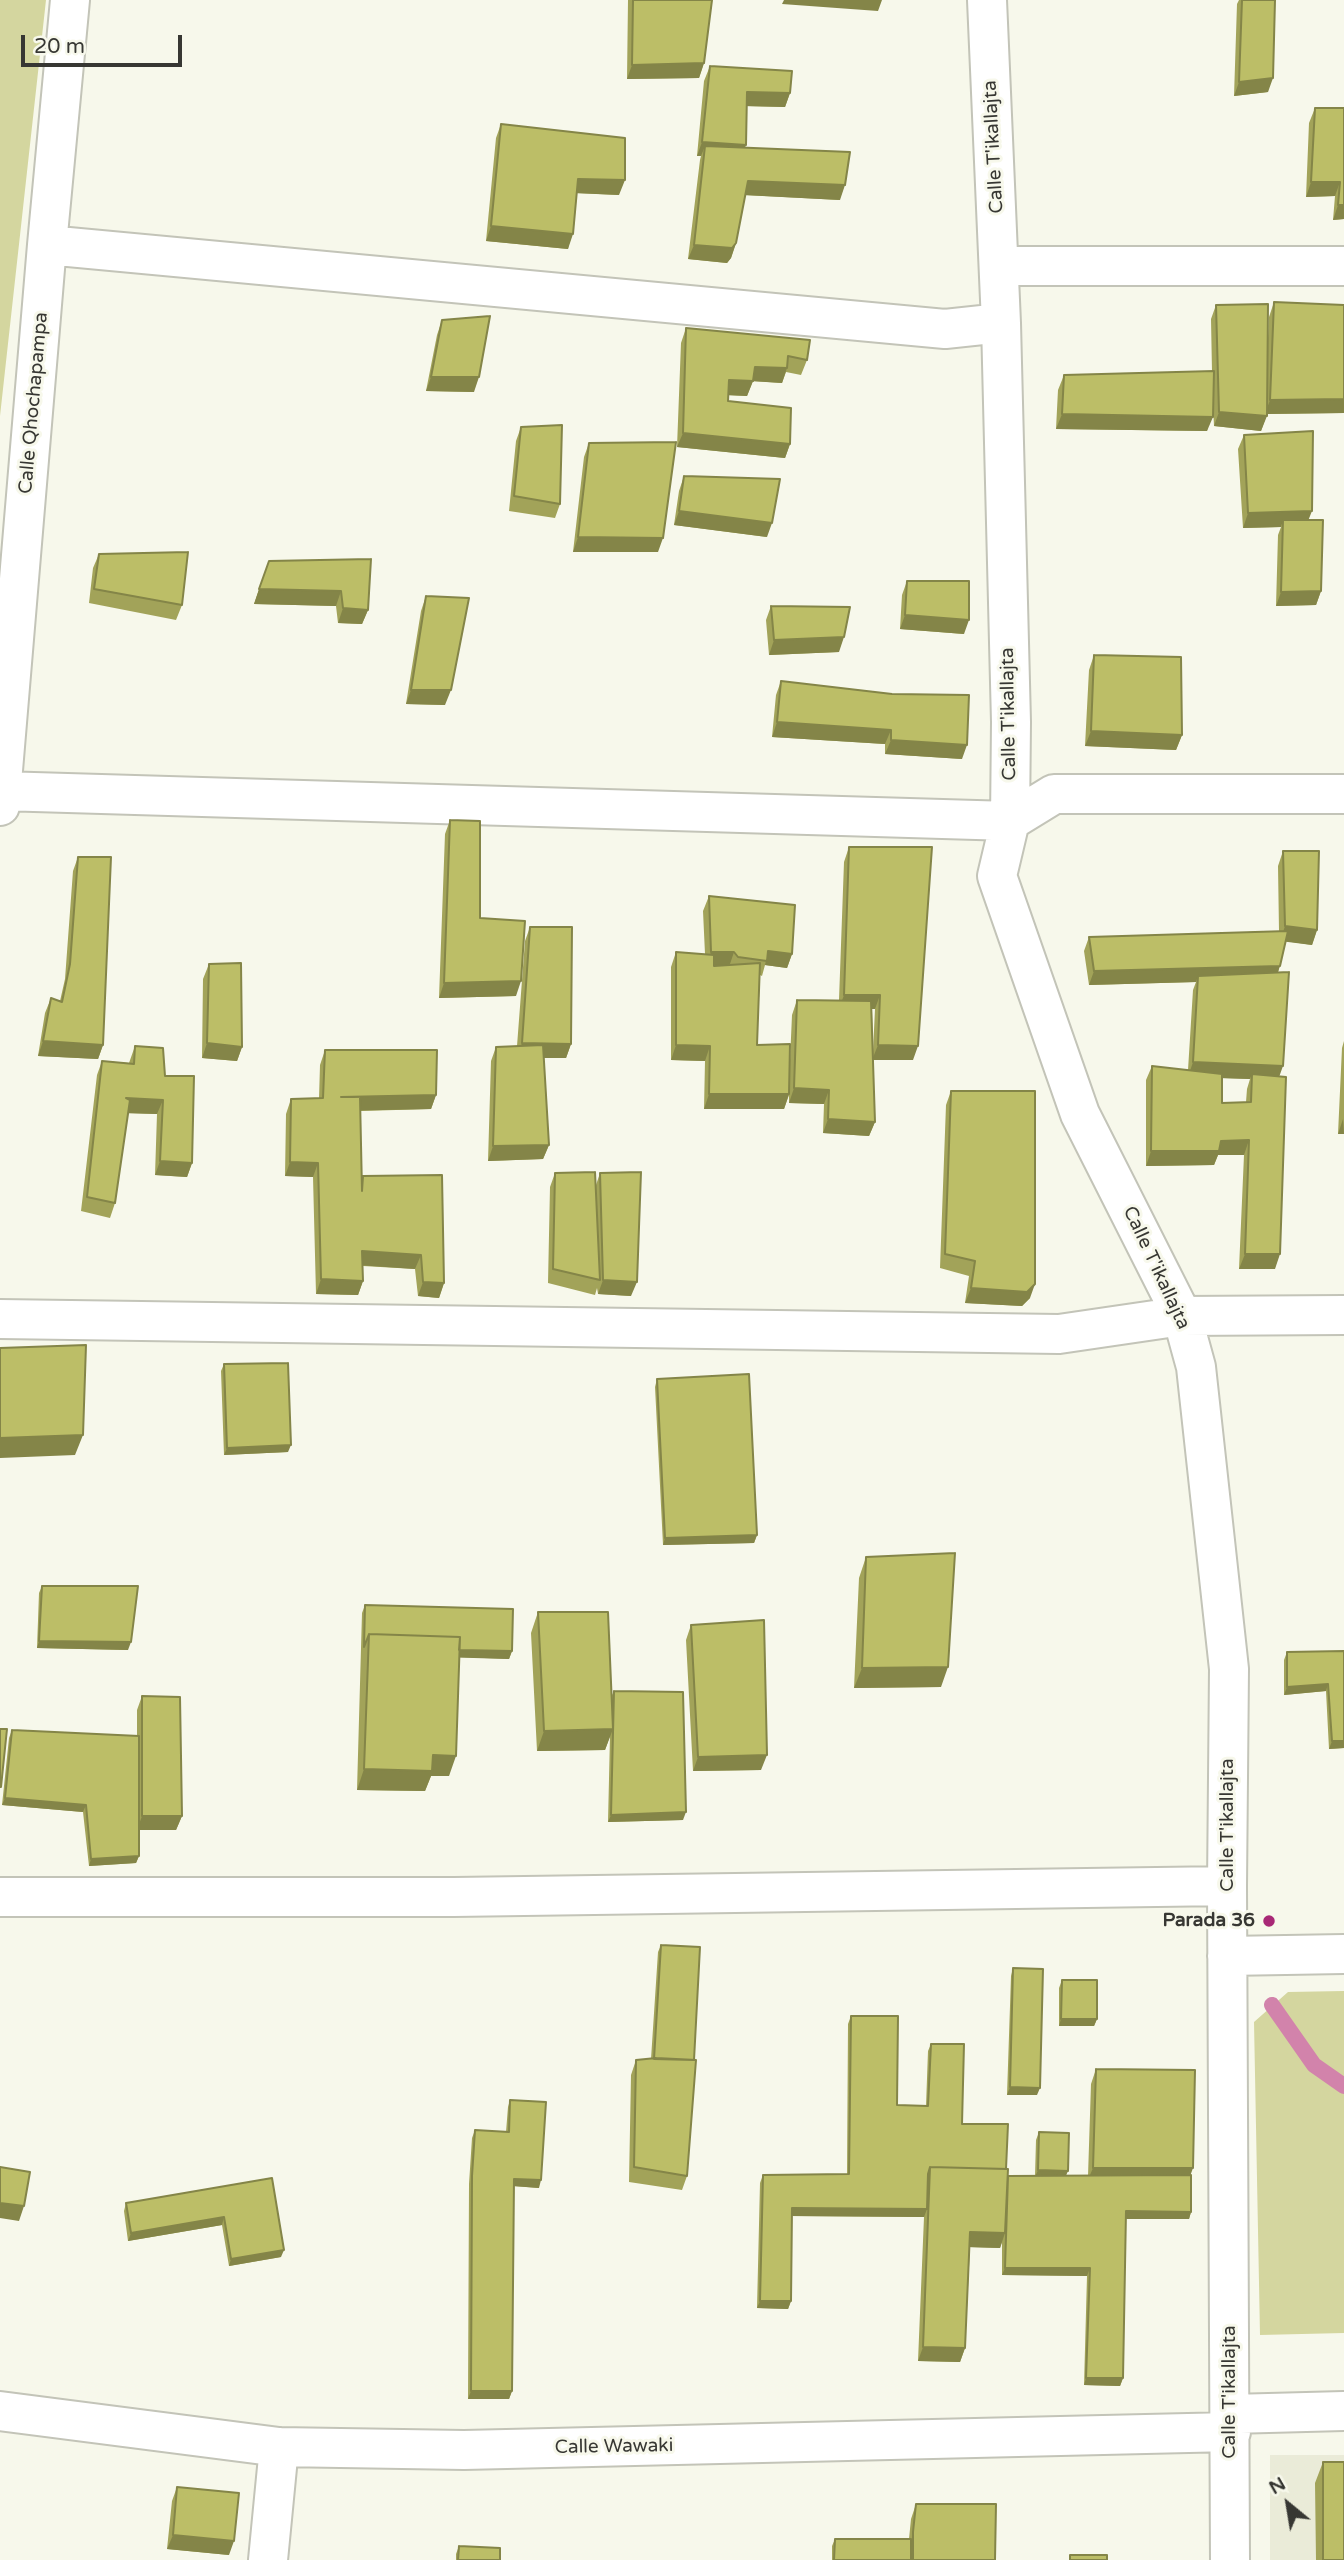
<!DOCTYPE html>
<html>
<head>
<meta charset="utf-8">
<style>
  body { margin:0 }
  #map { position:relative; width:1344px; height:2560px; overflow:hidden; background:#f7f8eb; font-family:"Varela Round",sans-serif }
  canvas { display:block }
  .north { position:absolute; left:1253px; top:2469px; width:70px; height:70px; -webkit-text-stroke:5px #f7f8eb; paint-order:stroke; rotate:330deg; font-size:19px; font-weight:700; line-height:28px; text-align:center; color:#373733 }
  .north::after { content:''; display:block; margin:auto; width:24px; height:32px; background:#373733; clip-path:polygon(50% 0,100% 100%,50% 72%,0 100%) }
  .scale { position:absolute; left:21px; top:35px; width:161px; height:32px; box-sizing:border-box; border:4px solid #373733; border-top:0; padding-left:9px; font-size:21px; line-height:24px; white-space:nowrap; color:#373733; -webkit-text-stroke:5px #f7f8eb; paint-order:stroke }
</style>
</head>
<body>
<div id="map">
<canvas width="1344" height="2560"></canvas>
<div class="north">N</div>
<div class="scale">20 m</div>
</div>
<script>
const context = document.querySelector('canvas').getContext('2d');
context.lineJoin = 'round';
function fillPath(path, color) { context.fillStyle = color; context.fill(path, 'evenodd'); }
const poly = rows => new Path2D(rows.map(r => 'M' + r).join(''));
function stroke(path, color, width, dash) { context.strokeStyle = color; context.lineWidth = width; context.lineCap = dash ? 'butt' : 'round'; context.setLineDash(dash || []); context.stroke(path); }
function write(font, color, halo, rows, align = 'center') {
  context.font = font + ' "Varela Round",sans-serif'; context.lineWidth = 6; context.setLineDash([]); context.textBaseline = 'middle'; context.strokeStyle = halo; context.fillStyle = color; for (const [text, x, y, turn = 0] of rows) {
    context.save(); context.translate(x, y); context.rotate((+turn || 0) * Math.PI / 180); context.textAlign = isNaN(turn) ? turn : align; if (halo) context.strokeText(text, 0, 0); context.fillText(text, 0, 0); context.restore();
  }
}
fillPath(poly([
  [1270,2455,1344,2455,1344,2560,1270,2560]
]), '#eaebd8');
fillPath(poly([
  [0,0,46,0,0,416],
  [1344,1991,1344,2333,1260,2335,1254,2022,1288,1992]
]), '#d4d69f');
stroke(poly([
  [1272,2005,1314,2065,1344,2086]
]), '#d283ab', 16);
const minor = poly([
  [987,0,1001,323,1011,722,1010,821,997,876,1080,1114,1182,1316,1196,1367,1229,1669,1227,1886,1230,2560],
  [47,245,945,329,1001,323],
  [999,266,1344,266],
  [0,791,1010,821,1054,794,1344,794],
  [0,806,47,245,70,0],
  [0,1319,1059,1334,1182,1316,1344,1315],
  [0,1897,454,1897,1227,1886],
  [1227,1956,1344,1954],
  [0,2411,279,2447,464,2450,1231,2432],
  [1231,2414,1344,2411],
  [268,2560,279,2447]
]);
stroke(minor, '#c3c4b8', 42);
stroke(minor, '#fff', 38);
fillPath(poly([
  [628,0,712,0,704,63,699,78,627,79],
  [1239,0,1275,0,1268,92,1234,96,1237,4],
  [710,66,790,93,785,107,747,106,745,148,840,200,745,195,736,243,731,258,727,263,688,259,700,160,701,156,697,156,704,81],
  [1315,108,1344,108,1344,219,1333,220,1335,196,1306,197,1309,123],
  [501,124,619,195,577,193,568,249,486,241,496,138],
  [1274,302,1344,305,1344,413,1267,414,1261,431,1214,426,1213,405,1207,431,1056,429,1058,390,1064,375,1212,372,1211,319,1216,305,1268,338,1269,317],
  [442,320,474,392,426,391,437,335],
  [686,328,807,360,801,375,786,372,782,383,753,381,747,396,728,395,728,401,790,444,785,458,677,447,681,343],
  [521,427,560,504,555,518,509,511,516,441],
  [1244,435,1308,520,1321,591,1316,605,1276,606,1278,535,1281,527,1243,528,1238,449],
  [589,443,658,552,573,552,584,457],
  [684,476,767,537,674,525,679,491],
  [99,554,182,605,176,620,89,603,93,568],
  [371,559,368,610,362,624,338,623,336,606,254,604,269,561],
  [907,581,964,634,900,629,902,595],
  [426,596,445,705,406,704,421,611],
  [771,606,839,652,769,655,766,620],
  [1094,655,1182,735,1176,750,1085,746,1089,670],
  [781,681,962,759,885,754,885,744,772,737,776,695],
  [450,820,480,918,516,996,439,998,445,834],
  [849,847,913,1060,873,1060,875,1122,869,1136,823,1133,824,1104,789,1103,789,1095,784,1109,704,1109,705,1061,671,1060,671,967,676,952,705,954,703,911,709,896,792,954,787,968,765,965,762,976,760,975,757,1045,789,1083,792,1015,797,1000,839,1000,844,862],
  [872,1009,875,1009,873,1051],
  [1283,851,1317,930,1312,945,1285,941,1278,973,1279,1077,1275,1269,1239,1269,1244,1155,1218,1155,1214,1165,1146,1166,1146,1080,1152,1066,1188,1070,1193,990,1196,982,1089,985,1084,951,1089,937,1279,931,1278,866],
  [1222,1078,1250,1079,1247,1089,1246,1102,1222,1103],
  [78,857,103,1045,98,1059,38,1056,45,1013,51,998,60,1001,65,979,73,871],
  [530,927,571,1044,566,1058,544,1058,549,1145,543,1159,488,1161,491,1061,496,1047,517,1046,525,941],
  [209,964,242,1047,237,1061,202,1058,203,979],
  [1344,1041,1344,1134,1338,1134,1342,1048],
  [135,1046,165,1076,192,1163,187,1177,155,1175,157,1114,128,1113,115,1203,110,1218,81,1211,97,1075,102,1061,129,1063],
  [325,1050,436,1095,431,1109,361,1111,361,1181,363,1176,444,1283,439,1298,418,1296,415,1269,363,1266,363,1281,358,1295,316,1294,313,1177,285,1176,286,1114,291,1099,319,1099,320,1065],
  [951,1091,1030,1298,1022,1306,965,1303,969,1276,940,1268,946,1105],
  [555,1173,596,1185,600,1173,631,1296,598,1294,597,1288,595,1295,548,1283,550,1187],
  [224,1364,288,1452,224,1455,221,1371],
  [657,1379,757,1535,754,1543,663,1545,655,1387],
  [866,1557,941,1687,854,1688,859,1578],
  [42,1586,128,1650,37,1648,39,1593],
  [365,1605,512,1651,509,1659,459,1657,449,1776,431,1776,425,1791,357,1790,362,1613],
  [538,1612,611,1697,614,1691,683,1820,608,1822,610,1736,605,1750,537,1751,531,1633],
  [691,1625,761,1770,693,1771,686,1640],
  [1344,1651,1344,1748,1329,1749,1326,1691,1284,1695,1284,1660,1287,1652],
  [142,1696,182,1816,176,1830,139,1830,139,1856,136,1863,89,1866,83,1812,2,1805,9,1738,12,1730,137,1736,137,1710],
  [661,1945,687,2176,682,2190,629,2182,631,2075,636,2060,651,2059,658,1952],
  [1013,1968,1037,2095,1007,2095,1011,1976],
  [1062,1980,1097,2019,1094,2026,1059,2026,1059,1988],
  [851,2016,897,2105,926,2106,928,2051,931,2044,962,2124,1006,2169,1008,2176,1035,2176,1036,2140,1039,2132,1066,2176,1088,2176,1091,2084,1096,2069,1191,2175,1191,2212,1189,2219,1126,2219,1123,2378,1120,2386,1084,2385,1087,2276,1002,2275,1002,2242,1000,2248,970,2247,965,2348,960,2362,918,2361,924,2217,792,2216,791,2301,788,2309,757,2308,760,2183,763,2175,847,2174,848,2024],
  [510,2100,539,2188,514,2186,512,2391,509,2399,468,2399,469,2184,472,2138,475,2130,506,2132,508,2107],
  [272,2178,281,2257,229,2266,222,2225,128,2241,124,2211,126,2203],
  [1323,2462,1344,2560,1316,2560,1315,2483],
  [177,2487,229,2555,167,2549,172,2501],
  [916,2504,995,2560,832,2560,832,2546,835,2539,909,2539,911,2519],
  [459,2546,500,2560,456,2560,456,2554]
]), '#a2a359');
fillPath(poly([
  [784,0,882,0,878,11,782,4],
  [704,63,699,78,627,79,632,65],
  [1273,78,1268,92,1234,96,1239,82],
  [747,92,790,93,785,107,742,106],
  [702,142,746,145,741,159,705,146,701,156,697,156],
  [578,179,625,180,619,195,573,193],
  [748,181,845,185,840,200,743,195],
  [1311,182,1340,182,1335,196,1306,197],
  [1338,205,1344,205,1344,219,1333,220],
  [491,226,573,234,568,249,486,241],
  [736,243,731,258,727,263,688,259,694,245],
  [755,367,787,368,782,383,750,381],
  [431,377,479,377,474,392,426,391],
  [729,380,753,381,747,396,724,395],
  [1344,399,1344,413,1265,414,1270,400],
  [1219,412,1267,416,1261,431,1214,426],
  [1062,414,1213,417,1207,431,1056,429],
  [683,433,790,444,785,458,677,447],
  [679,511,772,523,767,537,674,525],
  [1312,511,1306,526,1283,520,1281,527,1243,528,1248,513],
  [578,537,663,538,658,552,573,552],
  [259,589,341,591,336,606,254,604],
  [1321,591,1316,605,1276,606,1281,592],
  [343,608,368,610,362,624,338,623],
  [905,615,969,620,964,634,900,629],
  [844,637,839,652,769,655,774,640],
  [411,690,451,690,445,705,406,704],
  [777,722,891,730,885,744,772,737],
  [1091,731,1182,735,1176,750,1085,746],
  [891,740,967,745,962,759,885,754],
  [1285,926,1317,930,1312,945,1280,941],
  [768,951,792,954,787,968,765,965],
  [711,952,734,952,729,967,706,966],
  [1280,966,1275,980,1198,976,1196,982,1089,985,1094,971],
  [521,981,516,996,439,998,444,983],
  [844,995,880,995,875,1009,839,1009],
  [43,1041,103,1045,98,1059,38,1056],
  [207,1043,242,1047,237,1061,202,1058],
  [522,1043,571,1044,566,1058,516,1058],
  [676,1045,710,1046,705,1061,671,1060],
  [878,1045,918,1046,913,1060,872,1060],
  [1193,1062,1283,1066,1278,1080,1252,1074,1250,1079,1188,1077],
  [794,1088,829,1090,824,1104,789,1103],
  [709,1094,789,1094,784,1109,704,1109],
  [436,1095,431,1109,336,1111,341,1097],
  [126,1098,163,1100,157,1114,121,1113],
  [828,1119,875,1122,869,1136,823,1133],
  [1343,1119,1344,1134,1338,1134],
  [1249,1140,1244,1155,1218,1155,1214,1165,1146,1166,1151,1151,1221,1141],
  [549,1145,543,1159,488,1161,493,1146],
  [160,1161,192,1163,187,1177,155,1175],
  [290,1162,318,1163,313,1177,285,1176],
  [362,1251,421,1255,415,1269,357,1265],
  [1245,1254,1280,1254,1275,1269,1239,1269],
  [321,1279,363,1281,358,1295,316,1294],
  [603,1280,637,1282,631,1296,598,1294],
  [423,1282,444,1283,439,1298,418,1296],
  [1035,1284,1030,1298,1022,1306,965,1303,971,1288],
  [83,1435,75,1455,0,1458,0,1438],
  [291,1445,288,1452,224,1455,227,1448],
  [757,1535,754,1543,663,1545,665,1538],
  [39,1641,131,1642,128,1650,37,1648],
  [369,1647,512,1651,509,1659,368,1655],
  [948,1667,941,1687,854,1688,862,1668],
  [1328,1684,1326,1691,1284,1695,1287,1687],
  [613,1729,605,1750,537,1751,544,1731],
  [1332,1741,1344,1741,1344,1748,1329,1749],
  [433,1755,456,1756,449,1776,431,1776,425,1791,357,1790,364,1769],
  [767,1755,761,1770,693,1771,698,1757],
  [5,1798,86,1805,83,1812,2,1805],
  [686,1812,683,1820,608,1822,611,1815],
  [142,1816,182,1816,176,1830,137,1830],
  [139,1856,136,1863,89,1866,91,1859],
  [1061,2019,1097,2019,1094,2026,1059,2026],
  [1010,2087,1040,2088,1037,2095,1007,2095],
  [1093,2168,1193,2168,1188,2182,1087,2182],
  [1038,2170,1068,2171,1065,2178,1035,2177],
  [514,2179,541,2180,539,2188,512,2186],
  [0,2203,24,2206,19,2221,0,2218],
  [792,2208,927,2209,924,2217,789,2216],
  [1126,2211,1191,2212,1189,2219,1123,2219],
  [224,2217,222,2225,128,2241,131,2233],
  [970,2232,1005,2233,1000,2248,965,2247],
  [284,2250,281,2257,229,2266,231,2259],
  [1005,2268,1090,2268,1087,2276,1002,2275],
  [760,2301,791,2301,788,2309,757,2308],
  [923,2347,965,2348,960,2362,918,2361],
  [1086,2378,1123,2378,1120,2386,1084,2385],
  [471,2391,512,2391,509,2399,468,2399],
  [173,2535,234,2541,229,2555,167,2549]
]), '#848548');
const building = poly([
  [633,0,712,0,704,63,632,65,633,0],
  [1242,0,1275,0,1273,78,1239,82,1242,0],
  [710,66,792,71,790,93,747,92,746,145,702,142,710,66],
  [1315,108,1344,108,1344,205,1338,205,1340,182,1311,182,1315,108],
  [501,124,625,138,625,180,578,179,573,234,491,226,501,124],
  [705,146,850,152,845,185,748,181,736,243,732,248,694,245,705,146],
  [1274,302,1344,305,1344,399,1270,400,1274,302],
  [1268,304,1267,416,1219,412,1216,305,1268,304],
  [490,316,479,377,431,377,442,320,490,316],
  [686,328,810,340,807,360,788,356,787,368,755,367,753,381,729,380,728,401,791,408,790,444,683,433,686,328],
  [1214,371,1213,417,1062,414,1064,375,1214,371],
  [562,425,560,504,514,496,521,427,562,425],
  [1313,431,1312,511,1248,513,1244,435,1313,431],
  [676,442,663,538,578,537,589,443,676,442],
  [684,476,780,479,772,523,679,511,684,476],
  [1283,520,1323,520,1321,591,1281,592,1283,520],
  [188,552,182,605,94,589,99,554,188,552],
  [371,559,368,610,343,608,341,591,259,589,269,561,371,559],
  [907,581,969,581,969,620,905,615,907,581],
  [426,596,469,598,451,690,411,690,426,596],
  [771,606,850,607,844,637,774,640,771,606],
  [1094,655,1181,657,1182,735,1091,731,1094,655],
  [781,681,892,694,969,695,967,745,891,740,891,730,777,722,781,681],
  [450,820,480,821,480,918,525,921,521,981,444,983,450,820],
  [849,847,932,847,918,1046,878,1045,880,995,844,995,849,847],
  [1283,851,1319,851,1317,930,1285,926,1283,851],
  [78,857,111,857,103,1045,43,1041,51,998,62,1002,70,964,78,857],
  [709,896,795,905,792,954,768,951,767,961,738,957,734,952,711,952,709,896],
  [530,927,572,927,571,1044,522,1043,530,927],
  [1288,931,1280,966,1094,971,1089,937,1288,931],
  [676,952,714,955,714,966,760,963,757,1045,790,1044,789,1094,709,1094,710,1046,676,1045,676,952],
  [241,963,242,1047,207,1043,209,964,241,963],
  [1289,972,1283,1066,1193,1062,1198,976,1289,972],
  [797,1000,871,1001,875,1122,828,1119,829,1090,794,1088,797,1000],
  [543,1045,549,1145,493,1146,496,1047,543,1045],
  [135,1046,163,1048,165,1076,194,1076,192,1163,160,1161,163,1100,126,1098,130,1100,115,1203,87,1197,102,1061,134,1064,135,1046],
  [325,1050,437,1050,436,1095,341,1097,360,1097,362,1191,363,1176,442,1175,444,1283,423,1282,421,1255,362,1251,363,1281,321,1279,318,1163,290,1162,291,1099,323,1098,325,1050],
  [1152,1066,1222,1074,1222,1103,1251,1102,1252,1074,1286,1077,1280,1254,1245,1254,1249,1140,1221,1141,1219,1151,1151,1151,1152,1066],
  [951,1091,1035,1091,1035,1284,1027,1292,971,1288,975,1261,945,1254,951,1091],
  [595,1172,600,1280,553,1269,555,1173,595,1172],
  [641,1172,637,1282,603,1280,600,1173,641,1172],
  [86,1345,83,1435,0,1438,0,1348,86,1345],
  [288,1363,291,1445,227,1448,224,1364,288,1363],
  [749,1374,757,1535,665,1538,657,1379,749,1374],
  [955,1553,948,1667,862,1668,866,1557,955,1553],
  [42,1586,138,1586,131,1642,39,1641,42,1586],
  [365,1605,513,1609,512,1651,459,1650,460,1637,369,1634,364,1647,365,1605],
  [538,1612,608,1612,613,1729,544,1731,538,1612],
  [764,1620,767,1755,698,1757,691,1625,764,1620],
  [369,1634,460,1637,456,1756,433,1755,432,1771,364,1769,369,1634],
  [1344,1651,1344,1741,1332,1741,1328,1684,1287,1687,1287,1652,1344,1651],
  [614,1691,683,1692,686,1812,611,1815,614,1691],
  [142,1696,180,1697,182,1816,142,1816,142,1696],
  [0,1729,7,1729,1,1787,0,1787,0,1729],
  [12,1730,139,1736,139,1856,91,1859,86,1805,5,1798,12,1730],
  [661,1945,700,1947,694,2060,654,2059,661,1945],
  [1013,1968,1043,1969,1040,2088,1010,2087,1013,1968],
  [1062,1980,1097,1980,1097,2019,1061,2019,1062,1980],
  [851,2016,898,2016,897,2105,928,2106,931,2044,964,2044,962,2124,1008,2124,1006,2169,930,2167,928,2174,927,2209,792,2208,791,2301,760,2301,763,2175,849,2174,851,2016],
  [656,2058,696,2060,687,2176,634,2167,636,2060,656,2058],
  [1096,2069,1195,2070,1193,2168,1093,2168,1096,2069],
  [510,2100,546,2102,541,2180,514,2179,512,2391,471,2391,472,2176,475,2130,509,2132,510,2100],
  [1039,2132,1069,2133,1068,2171,1038,2170,1039,2132],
  [0,2167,30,2172,24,2206,0,2203,0,2167],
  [930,2167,1008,2169,1005,2233,970,2232,965,2348,923,2347,930,2167],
  [1191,2175,1191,2212,1126,2211,1123,2378,1086,2378,1090,2268,1005,2268,1008,2176,1191,2175],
  [272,2178,284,2250,231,2259,224,2217,131,2233,126,2203,272,2178],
  [1323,2462,1344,2462,1344,2560,1323,2560,1323,2462],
  [177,2487,239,2493,234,2541,173,2535,177,2487],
  [916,2504,996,2504,995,2560,913,2560,913,2532,916,2504],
  [835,2539,911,2539,911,2560,834,2560,835,2539],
  [459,2546,500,2548,500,2560,458,2560,459,2546],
  [1070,2555,1107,2555,1107,2560,1070,2560,1070,2555]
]);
fillPath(building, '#bcbe67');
stroke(building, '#848548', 2);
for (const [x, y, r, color] of [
  [1269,1921,7,"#a82876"]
]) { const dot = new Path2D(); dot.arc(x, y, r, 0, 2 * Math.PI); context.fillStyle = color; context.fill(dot); stroke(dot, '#f7f8eb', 2.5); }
write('19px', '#373733', '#f7f8eb', [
  ["Calle T'ikallajta",994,147,-93],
  ["Calle Qhochapampa",34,403,-85],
  ["Calle T'ikallajta",1009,714,-91],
  ["Calle T'ikallajta",1156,1268,65],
  ["Calle T'ikallajta",1228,1825,-90],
  ["Calle T'ikallajta",1230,2392,-90],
  ["Calle Wawaki",614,2447,-1]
]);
write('bold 19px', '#373733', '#f7f8eb', [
  ["Parada 36",1255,1921]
], 'right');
</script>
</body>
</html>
